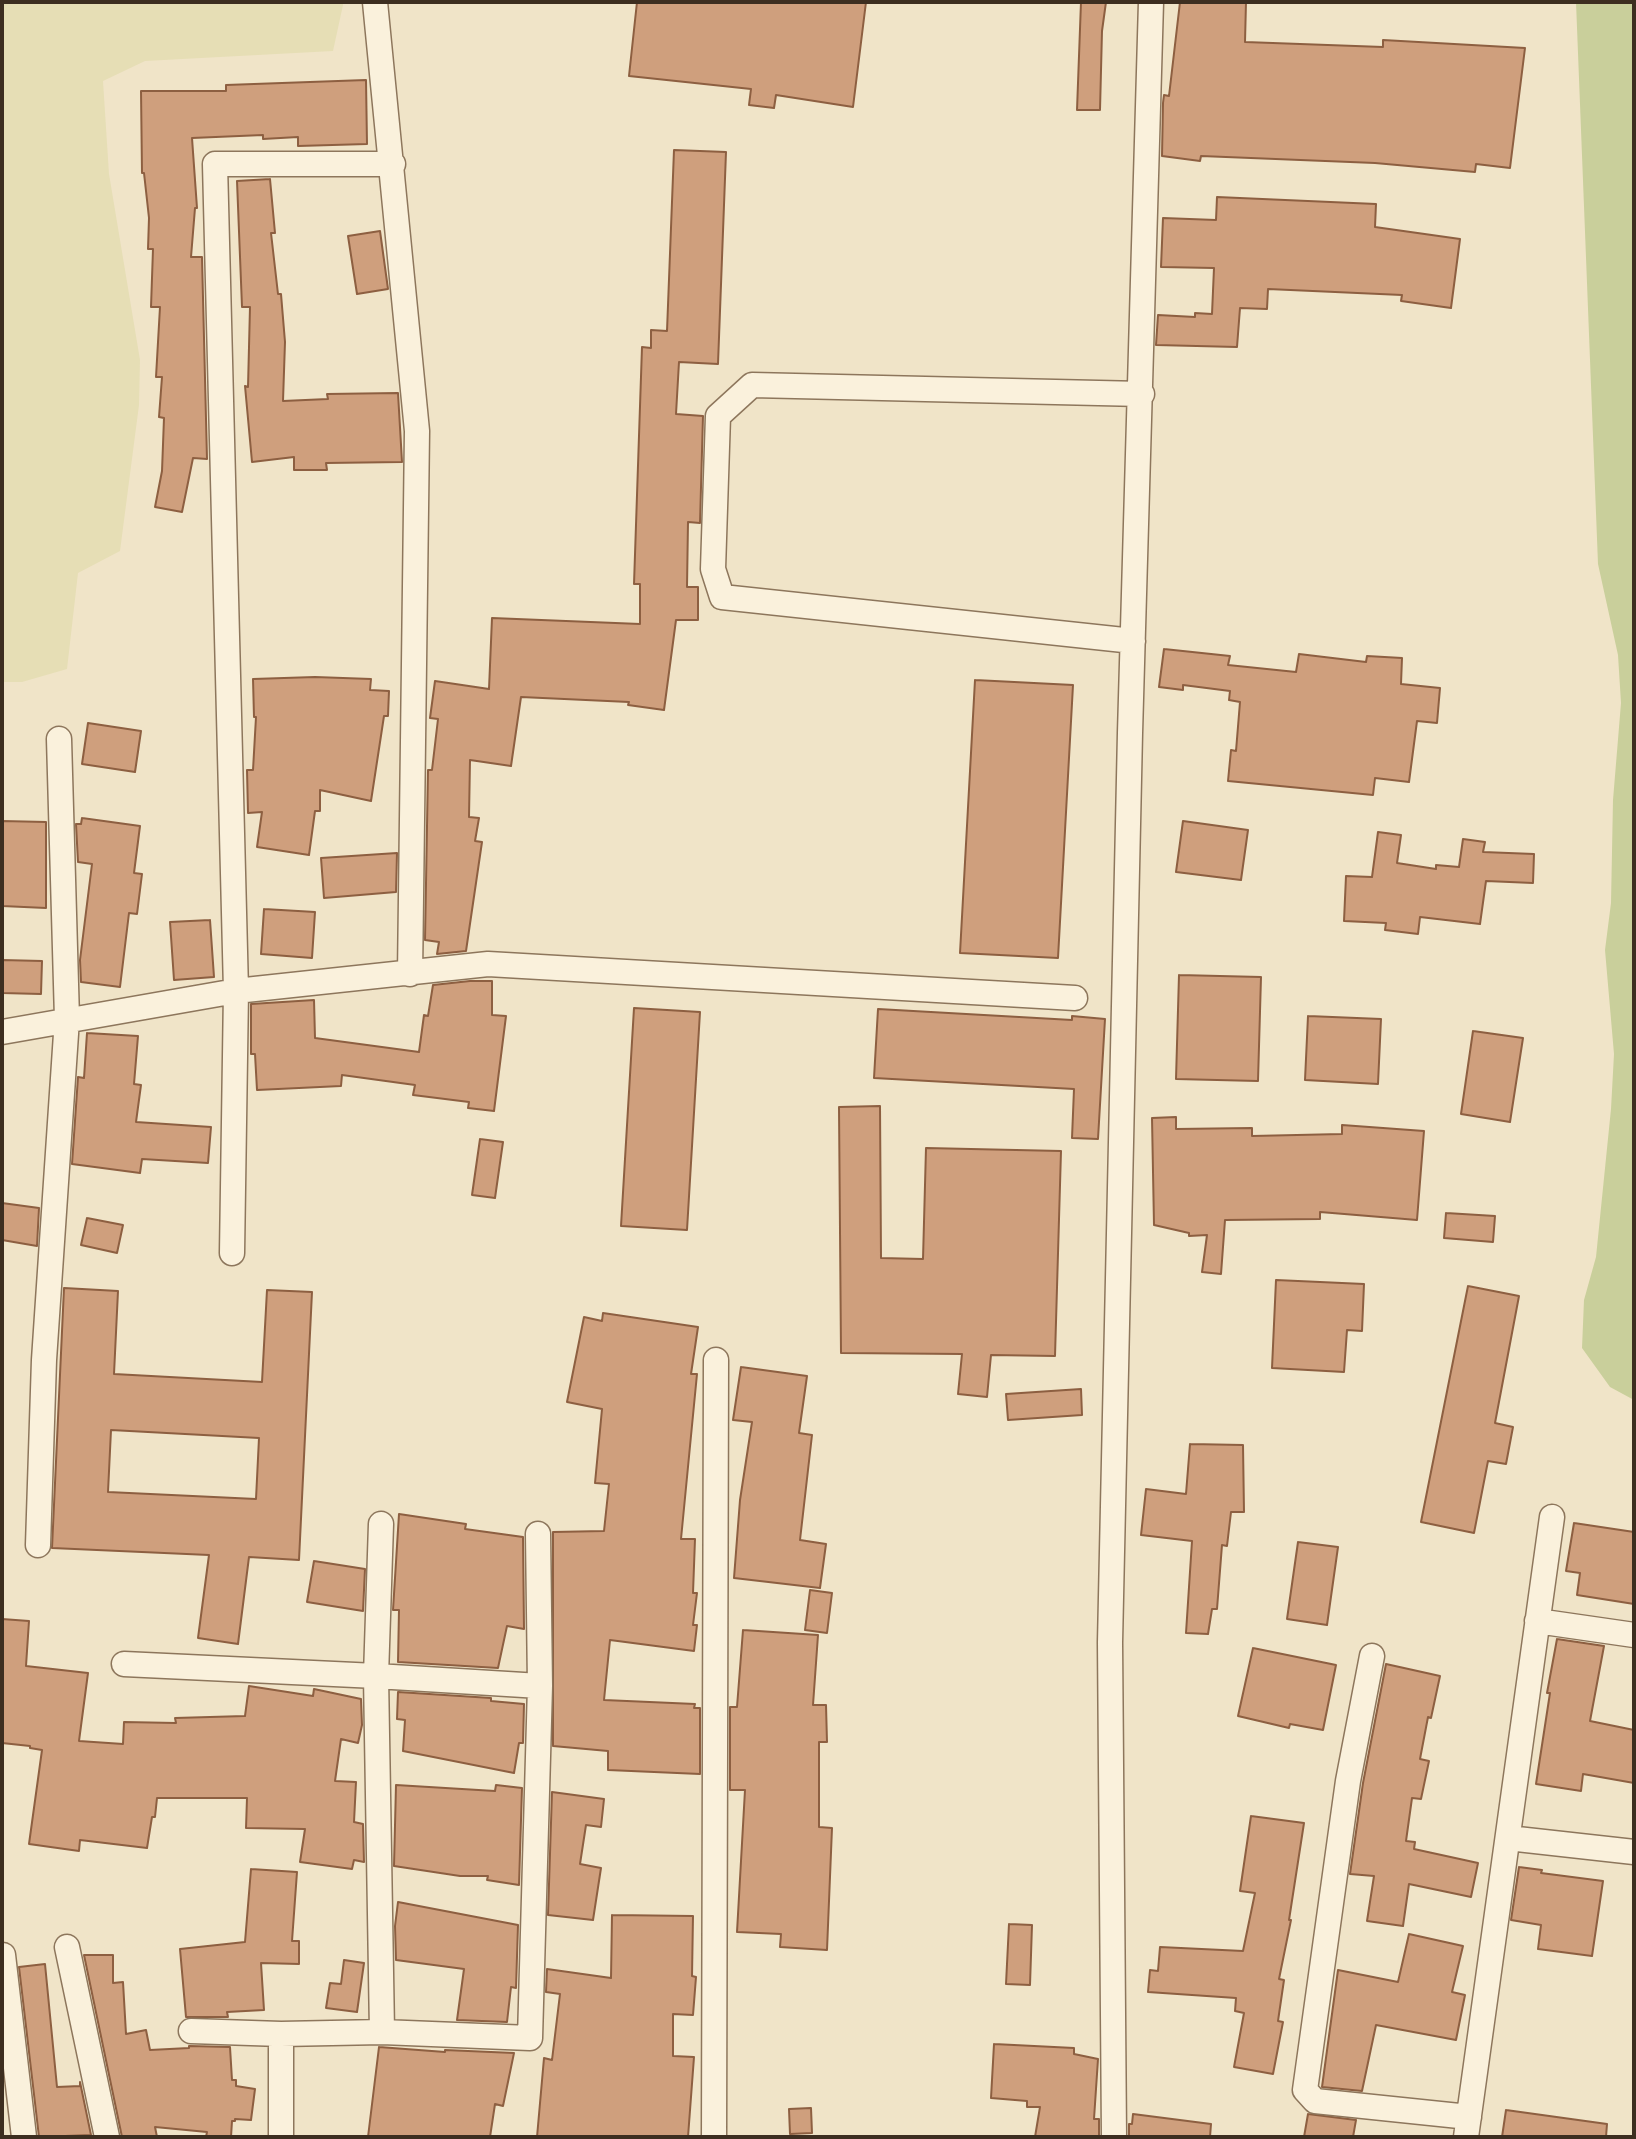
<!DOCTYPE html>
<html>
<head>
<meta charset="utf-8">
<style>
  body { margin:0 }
  #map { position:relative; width:1636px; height:2139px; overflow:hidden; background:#f0e4c8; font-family:"Noto Serif",serif }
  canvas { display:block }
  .frame { position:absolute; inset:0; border:4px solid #3d2e20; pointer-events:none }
</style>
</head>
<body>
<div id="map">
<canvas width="1636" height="2139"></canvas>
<div class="frame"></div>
</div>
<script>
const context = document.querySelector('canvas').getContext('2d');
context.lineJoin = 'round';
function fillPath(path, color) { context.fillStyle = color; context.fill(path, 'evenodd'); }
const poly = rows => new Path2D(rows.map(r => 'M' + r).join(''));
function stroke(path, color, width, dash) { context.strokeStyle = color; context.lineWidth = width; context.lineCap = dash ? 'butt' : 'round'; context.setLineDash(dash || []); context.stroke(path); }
fillPath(poly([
  [2,2,343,2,343,5,333,51,145,61,103,81,109,174,140,360,139,405,120,551,78,573,67,669,22,682,2,682]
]), '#e6deb5');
fillPath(poly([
  [1576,2,1634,2,1634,1400,1610,1387,1582,1348,1584,1300,1596,1257,1611,1109,1614,1054,1605,950,1611,903,1613,800,1621,703,1618,655,1598,564]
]), '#c9cf9b');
const building = poly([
  [637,2,866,2,853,107,776,95,774,108,749,105,751,89,629,76,637,2],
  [1081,2,1106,2,1102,31,1100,110,1077,110,1081,2],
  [1180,2,1246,2,1245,42,1383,47,1383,40,1525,48,1510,168,1476,164,1475,172,1375,163,1201,156,1200,161,1162,156,1163,103,1164,95,1169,96,1180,2],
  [366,80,367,144,298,146,298,137,263,139,263,135,192,138,197,208,195,208,191,257,202,257,207,459,193,458,182,512,155,507,162,471,164,418,159,417,162,377,156,377,160,307,151,307,153,249,148,249,149,218,144,173,142,173,141,91,226,91,226,85,366,80],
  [674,150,726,152,718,364,679,362,676,414,703,416,700,523,688,522,687,587,698,587,698,620,676,620,664,710,628,705,629,702,521,697,511,766,470,760,469,817,479,818,475,841,482,842,466,951,437,954,439,942,425,940,428,770,432,770,438,719,430,718,435,681,489,689,492,618,640,624,640,584,634,584,642,347,651,348,651,330,667,331,674,150],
  [270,179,275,233,271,233,278,294,281,294,285,342,283,401,328,399,327,394,398,393,402,462,326,463,327,470,294,470,294,457,252,462,245,386,248,387,250,307,242,307,237,181,270,179],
  [1217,197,1376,204,1375,227,1460,239,1451,308,1401,301,1402,295,1268,289,1267,309,1240,308,1237,347,1156,345,1158,315,1195,317,1195,313,1212,314,1214,268,1161,267,1163,218,1216,220,1217,197],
  [380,231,388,289,357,294,348,236,380,231],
  [1164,649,1230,656,1228,665,1296,672,1299,654,1366,662,1367,656,1402,658,1401,684,1440,688,1437,723,1417,721,1409,782,1375,778,1373,795,1228,781,1231,750,1236,751,1240,702,1229,700,1230,691,1183,685,1183,690,1159,687,1164,649],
  [315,677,371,679,370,690,389,691,388,716,384,716,371,801,320,790,320,811,315,811,309,855,257,847,262,812,248,813,247,770,253,770,256,717,254,717,253,679,315,677],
  [975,680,1073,685,1058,958,960,953,975,680],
  [88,723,141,731,135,772,82,764,88,723],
  [82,818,140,826,134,873,142,874,137,914,129,913,120,987,81,982,80,960,92,864,78,862,76,824,81,824,82,818],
  [2,821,46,822,46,908,2,906,2,821],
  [1183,821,1248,830,1241,880,1176,872,1183,821],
  [1378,832,1401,835,1397,863,1436,869,1436,865,1459,867,1463,839,1485,842,1483,852,1534,854,1533,883,1486,881,1480,924,1420,917,1418,934,1385,930,1386,923,1344,921,1346,876,1372,877,1378,832],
  [397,853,396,892,324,898,321,858,397,853],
  [264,909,315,912,312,958,261,954,264,909],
  [210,920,214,977,174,980,170,922,210,920],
  [2,960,42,961,41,994,2,993,2,960],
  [1179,975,1261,977,1258,1081,1176,1079,1179,975],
  [470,981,492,981,492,1015,506,1016,494,1111,468,1108,469,1102,413,1095,415,1085,342,1075,341,1086,257,1090,255,1054,251,1054,251,1004,314,1000,315,1038,419,1052,424,1015,428,1016,433,985,470,981],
  [634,1008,700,1012,687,1230,621,1226,634,1008],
  [878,1009,1072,1020,1072,1016,1105,1019,1098,1139,1072,1138,1074,1089,874,1078,878,1009],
  [1308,1016,1381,1019,1378,1084,1305,1080,1308,1016],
  [1473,1031,1523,1038,1510,1122,1461,1114,1473,1031],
  [87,1033,138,1036,134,1084,141,1085,136,1122,211,1127,208,1163,142,1159,140,1173,72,1164,78,1077,84,1078,87,1033],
  [880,1106,881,1258,923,1259,926,1148,1061,1151,1055,1356,991,1355,987,1397,958,1394,962,1354,841,1353,839,1107,880,1106],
  [1176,1117,1176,1129,1252,1128,1252,1136,1342,1134,1342,1125,1424,1131,1417,1220,1320,1212,1320,1219,1225,1220,1221,1274,1202,1272,1207,1235,1189,1236,1189,1233,1154,1225,1152,1118,1176,1117],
  [480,1139,503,1142,495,1198,472,1195,480,1139],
  [2,1203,39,1208,37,1246,2,1240,2,1203],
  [1446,1213,1495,1216,1493,1242,1444,1238,1446,1213],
  [87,1218,123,1225,117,1253,81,1245,87,1218],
  [1276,1280,1364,1284,1362,1331,1347,1330,1344,1372,1272,1368,1276,1280],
  [1468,1286,1519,1296,1495,1423,1513,1427,1506,1464,1488,1461,1474,1533,1421,1522,1468,1286],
  [64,1288,118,1291,114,1374,262,1382,267,1290,312,1292,299,1560,249,1557,238,1644,198,1638,209,1555,52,1548,64,1288],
  [111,1430,259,1438,256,1499,108,1492,111,1430],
  [603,1313,698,1327,691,1374,697,1374,681,1539,695,1539,693,1593,697,1593,693,1625,697,1625,694,1651,610,1640,604,1700,695,1704,694,1708,700,1708,700,1774,608,1770,608,1751,553,1746,553,1532,604,1531,609,1484,595,1483,602,1409,567,1402,584,1317,602,1321,603,1313],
  [741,1367,807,1376,799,1433,812,1435,800,1540,826,1544,820,1588,734,1578,740,1500,752,1422,733,1420,741,1367],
  [1081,1389,1082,1415,1008,1420,1006,1394,1081,1389],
  [1190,1444,1243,1445,1244,1512,1231,1512,1227,1546,1222,1545,1217,1609,1212,1609,1208,1634,1186,1633,1192,1541,1141,1535,1146,1489,1186,1494,1190,1444],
  [399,1514,466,1524,465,1529,523,1537,524,1629,507,1626,498,1668,398,1662,399,1610,393,1610,399,1514],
  [1574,1523,1634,1532,1634,1604,1577,1595,1580,1573,1566,1571,1574,1523],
  [1298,1542,1338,1547,1327,1625,1287,1619,1298,1542],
  [314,1561,365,1569,363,1611,307,1602,314,1561],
  [810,1590,832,1593,827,1633,805,1630,810,1590],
  [2,1619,29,1621,26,1666,88,1673,79,1741,123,1744,124,1722,176,1723,175,1718,245,1716,249,1686,313,1696,314,1689,361,1699,362,1725,358,1743,341,1739,335,1781,356,1782,354,1822,363,1824,364,1862,354,1860,352,1869,300,1862,305,1829,246,1828,247,1798,157,1798,155,1817,152,1817,147,1848,80,1840,79,1851,29,1844,42,1750,30,1748,30,1746,2,1743,2,1619],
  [743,1630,818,1635,813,1705,826,1705,827,1742,819,1742,819,1827,832,1828,827,1950,780,1947,781,1934,737,1932,745,1790,730,1790,730,1707,737,1707,743,1630],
  [1557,1639,1604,1646,1590,1721,1634,1730,1634,1783,1583,1774,1581,1791,1536,1784,1550,1693,1547,1693,1557,1639],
  [1253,1648,1336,1665,1323,1730,1290,1724,1289,1728,1238,1716,1253,1648],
  [1386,1664,1440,1676,1431,1718,1428,1717,1420,1759,1429,1761,1421,1799,1412,1798,1406,1841,1415,1842,1414,1849,1478,1863,1471,1897,1409,1884,1403,1926,1367,1921,1374,1876,1350,1874,1363,1783,1386,1664],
  [398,1692,491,1698,491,1701,524,1704,523,1743,519,1743,514,1773,403,1751,405,1720,397,1719,398,1692],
  [396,1785,495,1791,496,1785,522,1788,519,1885,487,1880,488,1876,460,1876,394,1866,396,1785],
  [552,1792,604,1799,601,1827,586,1825,580,1864,601,1868,593,1920,548,1915,552,1792],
  [1251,1816,1304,1823,1289,1920,1291,1920,1279,1979,1284,1980,1278,2021,1283,2022,1273,2074,1234,2067,1244,2013,1235,2011,1236,1998,1148,1992,1150,1970,1158,1971,1160,1947,1243,1951,1255,1893,1240,1891,1251,1816],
  [1519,1867,1542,1870,1541,1873,1603,1881,1592,1956,1538,1949,1541,1925,1511,1920,1519,1867],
  [251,1869,297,1872,292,1941,299,1941,299,1964,261,1963,264,2010,227,2012,228,2017,186,2017,180,1949,245,1942,251,1869],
  [398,1902,518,1925,516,1988,511,1987,507,2022,457,2020,464,1969,396,1960,395,1926,398,1902],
  [612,1915,693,1916,692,1976,696,1977,693,2015,673,2014,673,2056,694,2057,688,2137,537,2137,544,2058,552,2060,560,1994,546,1992,547,1969,611,1978,612,1915],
  [1009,1924,1032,1925,1030,1985,1006,1984,1009,1924],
  [1409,1934,1463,1946,1452,1992,1465,1995,1456,2040,1376,2025,1362,2091,1322,2087,1338,1970,1398,1982,1409,1934],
  [84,1955,113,1955,113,1983,123,1982,126,2034,146,2030,150,2050,189,2048,189,2046,230,2047,232,2080,236,2080,236,2086,255,2089,251,2120,235,2119,235,2121,232,2121,231,2137,206,2137,207,2132,155,2127,157,2137,122,2137,84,1955],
  [344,1960,364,1963,357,2012,326,2008,330,1983,341,1984,344,1960],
  [45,1964,57,2087,80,2086,80,2082,91,2135,39,2137,19,1967,45,1964],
  [994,2044,1074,2048,1074,2054,1098,2059,1094,2119,1099,2119,1099,2137,1035,2137,1040,2107,1027,2107,1027,2101,991,2098,994,2044],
  [379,2047,445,2052,445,2050,514,2053,503,2106,495,2104,490,2137,368,2137,379,2047],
  [811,2108,812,2133,790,2134,789,2109,811,2108],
  [1506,2110,1607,2124,1606,2137,1502,2137,1506,2110],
  [1133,2114,1211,2124,1210,2137,1129,2137,1129,2124,1132,2124,1133,2114],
  [1308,2114,1356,2120,1353,2137,1304,2137,1308,2114]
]);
fillPath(building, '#cf9f7d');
stroke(building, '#8d5f41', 2);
const street = poly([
  [375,2,417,431,410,974],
  [1133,641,722,597,713,569,718,416,752,385,1142,394],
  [2,1032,236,991,488,964,1075,998],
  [232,1253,236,991,215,164,393,164],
  [538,1534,540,1686],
  [38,1545,44,1360,67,1019,59,739],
  [1537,1621,1634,1635],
  [1372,1656,1348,1781,1305,2090,1315,2101,1469,2117],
  [124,1664,376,1676,381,1524],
  [1508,1838,1634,1852],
  [67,1947,107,2137],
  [3,1955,24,2137],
  [191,2031,281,2034],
  [281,2137,281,2034,382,2032,530,2038,540,1686,376,1676,382,2032],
  [714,2137,716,1360],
  [1114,2137,1110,1642,1130,733,1151,2],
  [1466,2137,1552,1517]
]);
stroke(street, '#8d765c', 27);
stroke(street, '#faf1dc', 24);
</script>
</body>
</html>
